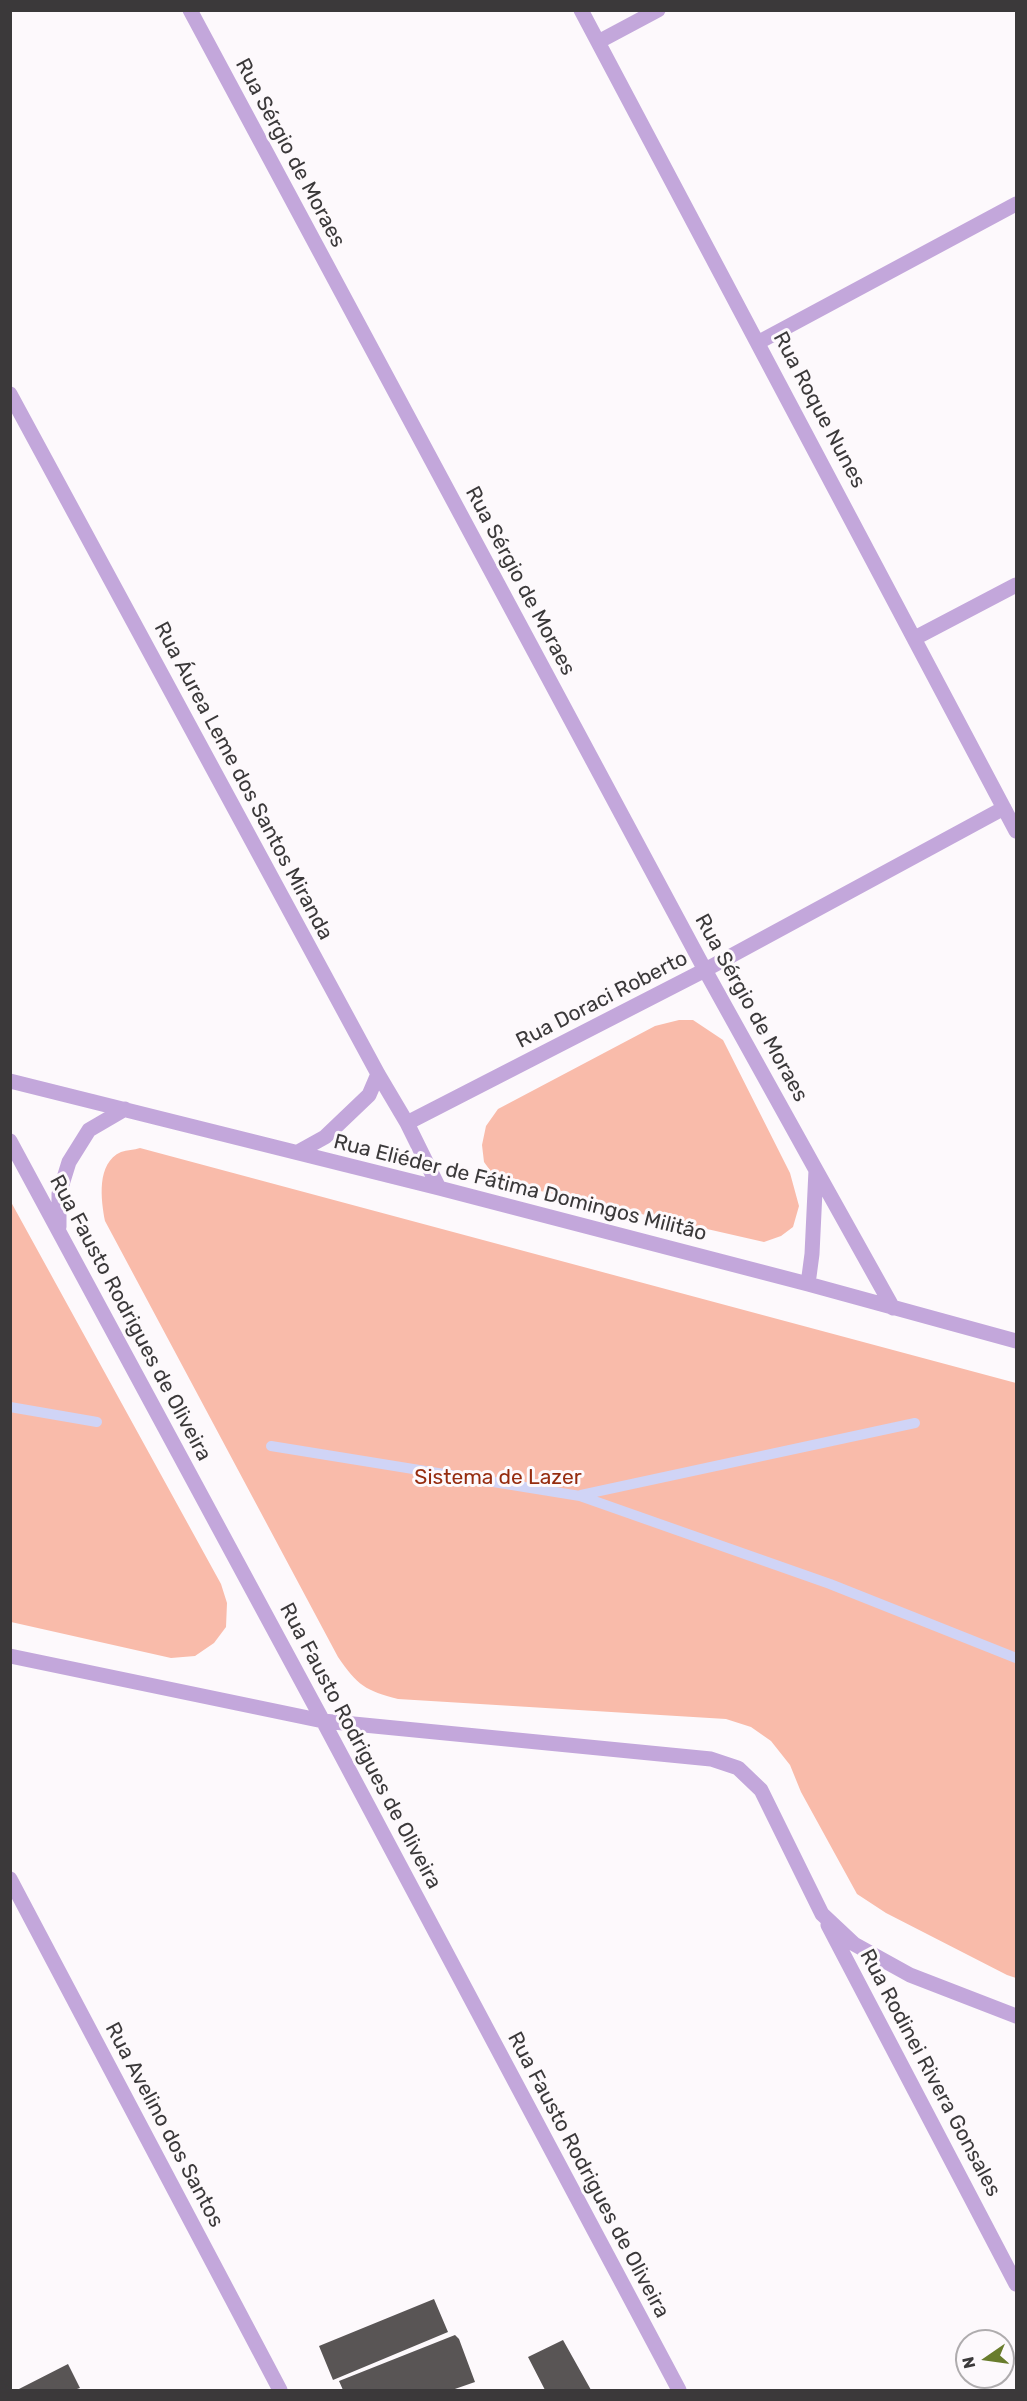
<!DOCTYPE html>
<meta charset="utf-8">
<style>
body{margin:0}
#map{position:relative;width:1027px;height:2401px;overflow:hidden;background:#fdf9fc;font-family:Rubik,sans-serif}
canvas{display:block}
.frame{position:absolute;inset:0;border:12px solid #3b393a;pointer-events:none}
.north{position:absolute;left:955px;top:2329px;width:60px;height:60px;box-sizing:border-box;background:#fdf9fc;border:2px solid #afacae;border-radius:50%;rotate:257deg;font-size:16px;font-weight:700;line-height:24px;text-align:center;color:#3b393a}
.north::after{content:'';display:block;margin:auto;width:21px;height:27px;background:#697c2c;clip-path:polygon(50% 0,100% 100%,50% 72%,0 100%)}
</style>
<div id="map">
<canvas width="1027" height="2401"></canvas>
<div class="frame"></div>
<div class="north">N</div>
</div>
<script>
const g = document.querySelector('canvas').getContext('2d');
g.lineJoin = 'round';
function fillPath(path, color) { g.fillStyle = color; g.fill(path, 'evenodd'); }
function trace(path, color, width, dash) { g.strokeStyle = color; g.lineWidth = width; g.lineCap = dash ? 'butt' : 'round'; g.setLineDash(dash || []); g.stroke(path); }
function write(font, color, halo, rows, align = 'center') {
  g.font = font + ' Rubik,sans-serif'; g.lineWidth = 6; g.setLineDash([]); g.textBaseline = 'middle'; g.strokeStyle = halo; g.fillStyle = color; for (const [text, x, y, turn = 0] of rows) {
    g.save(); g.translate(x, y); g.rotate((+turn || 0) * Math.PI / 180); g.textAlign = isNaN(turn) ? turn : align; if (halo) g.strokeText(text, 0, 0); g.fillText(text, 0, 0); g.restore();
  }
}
const green = new Path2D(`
 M679 1020H693L723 1040 790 1173 799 1206 793 1227 781 1236 764 1242 523 1187 495 1177 484 1162 482 1145 486 1126 498 1109 655 1026Z
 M140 1148 1016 1383V1978L1007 1975 886 1913 857 1894 801 1792 790 1765 771 1741 751 1727 726 1719 398 1699C366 1691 357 1685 338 1657L105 1221C101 1200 96 1163 121 1152 127 1150 134 1150 140 1148Z
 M11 1202 221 1584 227 1603 226 1627 214 1643 195 1656 171 1658 11 1622Z`);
const stream = new Path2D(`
 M10 1407 97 1422
 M271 1446 580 1496 830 1584 1016 1658
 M581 1495 915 1423`);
const building = new Path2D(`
 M434 2299 448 2332 333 2380 319 2346Z
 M455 2335 459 2339 475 2382 452 2390H343L339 2381Z
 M563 2340 591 2390H545L528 2357Z
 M68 2364 80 2388 74 2390H17Z`);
const minor = new Path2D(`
 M190 10 705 970 816 1170
 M581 10 1016 831
 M598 42 658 10
 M759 342 1016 204
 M10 394 378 1074 407 1123 439 1188
 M915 638 1016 585
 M10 1081 439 1188 808 1284 1016 1341
 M407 1123 705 970 1004 808
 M10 1141 323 1721 679 2390
 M298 1152 325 1137 369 1095 378 1074
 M59 1227V1194L69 1162 89 1130 125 1109
 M808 1284 812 1254 816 1170 893 1308
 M10 1656 323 1721 711 1759 738 1768 761 1790 822 1914 854 1944 910 1975 1016 2016
 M10 1879 280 2390
 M828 1925 1016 2284`);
const streetNames = [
 ["Rua Sérgio de Moraes",290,153,62],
 ["Rua Roque Nunes",819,410,62],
 ["Rua Sérgio de Moraes",520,581,62],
 ["Rua Áurea Leme dos Santos Miranda",243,781,62],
 ["Rua Doraci Roberto",602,1000,-27],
 ["Rua Sérgio de Moraes",751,1008,61],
 ["Rua Eliéder de Fátima Domingos Militão",520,1188,14],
 ["Rua Fausto Rodrigues de Oliveira",130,1318,62],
 ["Rua Fausto Rodrigues de Oliveira",360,1746,62],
 ["Rua Rodinei Rivera Gonsales",930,2073,62],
 ["Rua Avelino dos Santos",164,2125,62],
 ["Rua Fausto Rodrigues de Oliveira",588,2175,62]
];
const parkNames = [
 ["Sistema de Lazer",498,1478]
];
fillPath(green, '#f9bbaa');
trace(stream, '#d0d4f6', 10);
fillPath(building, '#595555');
trace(minor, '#c3a7db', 15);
write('21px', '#3b393a', '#fdf9fc', streetNames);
write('21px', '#952c0f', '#fdf9fc', parkNames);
</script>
